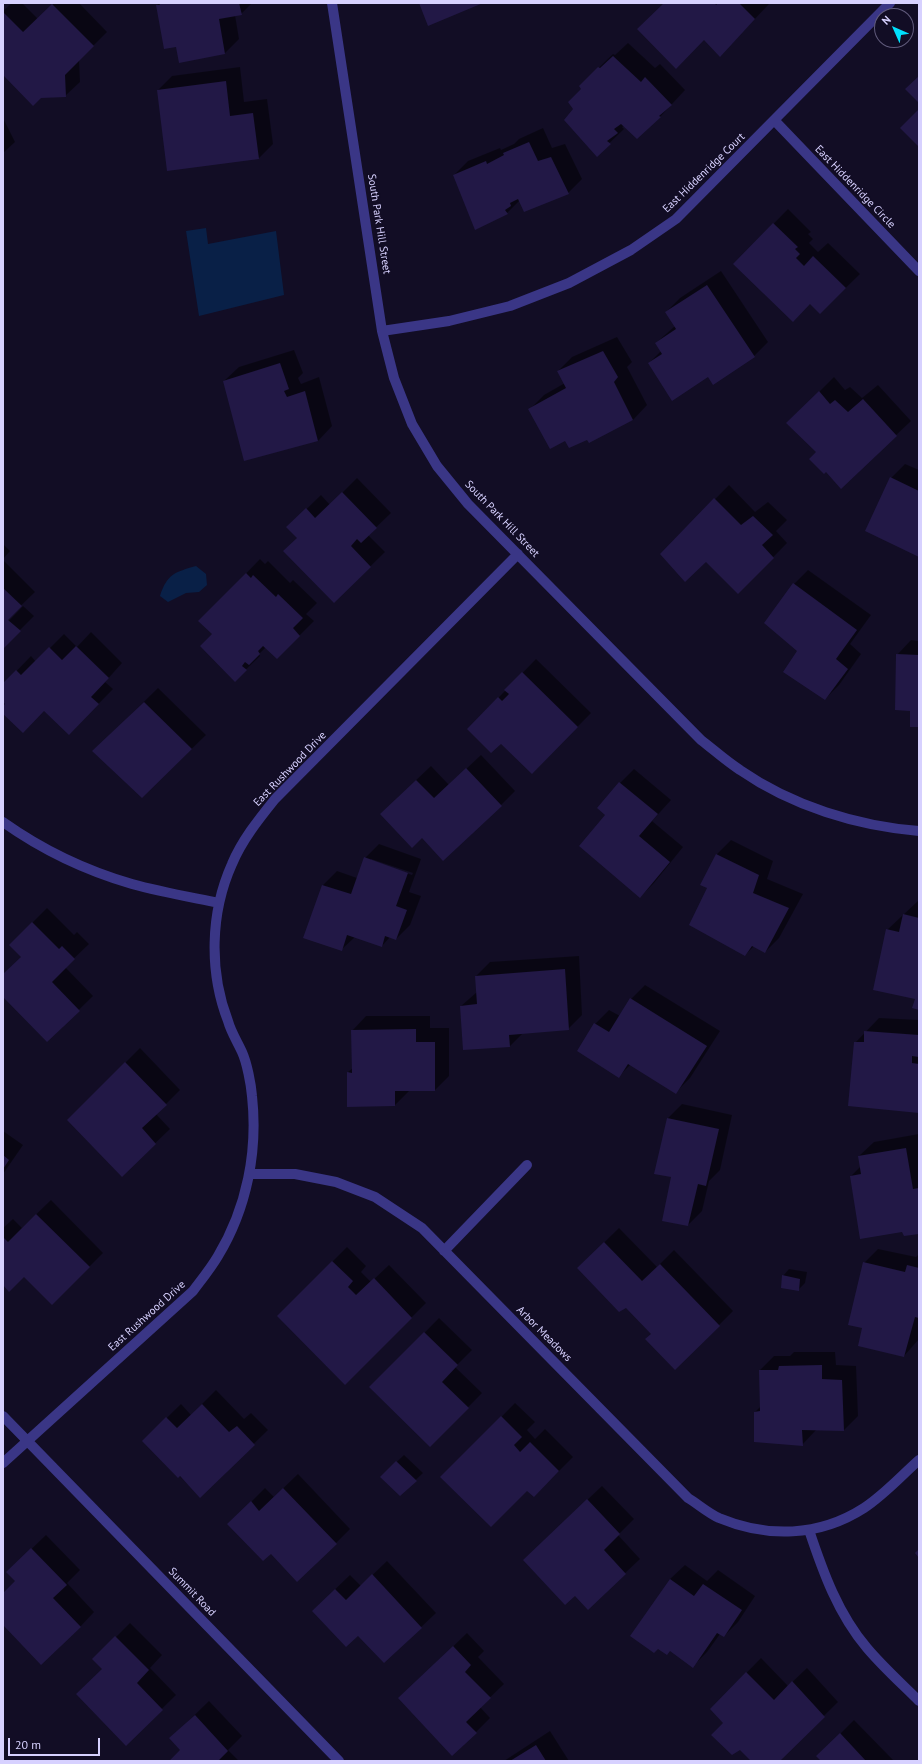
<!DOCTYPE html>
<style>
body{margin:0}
#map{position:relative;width:922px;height:1764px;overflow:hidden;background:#120d25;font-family:"PT Sans",sans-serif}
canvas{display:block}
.frame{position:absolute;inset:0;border:4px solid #d7d1ff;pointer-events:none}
.north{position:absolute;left:874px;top:8px;width:40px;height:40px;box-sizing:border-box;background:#120d25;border:1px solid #615b7c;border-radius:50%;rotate:315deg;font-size:11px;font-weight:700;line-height:16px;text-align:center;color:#d7d1ff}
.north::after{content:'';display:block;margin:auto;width:14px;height:18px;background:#00e0fc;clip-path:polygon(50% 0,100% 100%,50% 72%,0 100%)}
.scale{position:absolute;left:8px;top:1738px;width:92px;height:18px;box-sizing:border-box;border:2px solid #d7d1ff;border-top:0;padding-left:5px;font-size:12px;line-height:14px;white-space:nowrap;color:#d7d1ff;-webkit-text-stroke:3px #120d25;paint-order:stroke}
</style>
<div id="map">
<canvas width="922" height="1764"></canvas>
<div class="frame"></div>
<div class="north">N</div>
<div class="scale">20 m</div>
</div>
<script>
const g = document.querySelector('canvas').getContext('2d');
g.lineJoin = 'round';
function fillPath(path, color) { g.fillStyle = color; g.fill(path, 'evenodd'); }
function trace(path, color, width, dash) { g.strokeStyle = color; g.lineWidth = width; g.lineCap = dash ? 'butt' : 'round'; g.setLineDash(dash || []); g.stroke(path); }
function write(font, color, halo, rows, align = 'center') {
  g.font = font + ' "PT Sans",sans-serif'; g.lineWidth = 3; g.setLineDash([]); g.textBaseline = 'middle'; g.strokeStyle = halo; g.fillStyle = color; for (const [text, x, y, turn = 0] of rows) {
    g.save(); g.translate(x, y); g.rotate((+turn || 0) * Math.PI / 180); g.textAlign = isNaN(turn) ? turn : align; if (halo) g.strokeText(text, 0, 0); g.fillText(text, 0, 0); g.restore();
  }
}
const water = new Path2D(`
 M206 228 208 244 276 231 284 295 199 316 186 231Z
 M196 566 206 574 207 585 199 592 186 593 168 602 160 596C167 574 175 572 196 566Z`);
const shadow = new Path2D(`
 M12 3H22L38 19 54 3H79L107 32 79 60 80 82 65 96 3 73V11Z
 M160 3H252L241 14 235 15 239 39 225 53 177 46 157 5Z
 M665 3H767L769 4 734 41 704 39Z
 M628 43 655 68 660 64 685 90 660 117 624 126 622 127 624 129 597 155 575 109 583 89 580 86 613 54 615 55Z
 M240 67 244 102 267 99 273 144 259 158 158 90 172 76Z
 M3 118 15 142 3 153Z
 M543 128 552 148 565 144 582 179 568 193 520 200 507 213 454 175 468 161 500 148 501 150 514 144 519 139Z
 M788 209 811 232 808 234 813 239 809 243 818 252 828 243 860 274 820 313 810 303 734 264Z
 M721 271 768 342 754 356 708 376 649 363 661 351 656 343 675 326 666 312 680 298Z
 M617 337 632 362 627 367 647 405 633 420 588 438 565 440 530 409 544 395 565 383 558 371 572 357Z
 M294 350 303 373 298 378 301 384 319 377 332 426 318 441 224 381 239 367Z
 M834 377 845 390 850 387 862 398 878 385 911 421 841 487 817 452 788 423Z
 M905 464 919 470V556L891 478Z
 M357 478 391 513 368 535 385 552 334 602 298 538 288 527 321 495 330 505Z
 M729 485 755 512 768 502 787 520 776 531 787 543 738 593 706 561 661 554Z
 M3 544 10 551 3 559Z
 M260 559 265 564 268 561 290 583 293 580 317 603 306 614 314 621 277 658 266 647 259 654 260 656 235 680 213 634 200 621Z
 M3 560 35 592 4 622 6 624 23 606 34 616 3 647Z
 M808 570 871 615 850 644 861 654 839 685 825 699 798 650 794 584Z
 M91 632 122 663 105 682 113 689 69 734 45 710 3 712V707L7 704 3 700V685L31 656 36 662 64 634 77 647Z
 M911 640 919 641V726L911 710 897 655Z
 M536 659 591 713 532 773 501 742 468 729Z
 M158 688 206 735 142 797 108 737Z
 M481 755 515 791 501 805 395 800 431 766 449 785Z
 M634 769 671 800 652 821 683 847 654 883 640 897 606 815 620 783Z
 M731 840 773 861 767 879 803 894 779 938 765 952 754 946 745 955 708 888 702 884 717 854Z
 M379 844 421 859 409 892 421 896 410 925 396 939 390 937 382 946 355 937 341 950 323 885 337 871 357 878 365 858ZM371 859 413 873 412 875 371 861Z
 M918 901H919V1009L887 930Z
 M47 908 74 935 77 932 89 944 65 967 93 996 47 1041 3 996V975L22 957 10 945Z
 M579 956 582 1015 568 1029 523 1033 510 1046 461 1006 477 992 476 976 490 962Z
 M645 985 720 1031 690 1078 676 1092 631 1064 619 1076 595 1024 609 1010 620 1016 631 999Z
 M366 1016H430V1028H449V1076L435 1090 409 1091 395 1105 348 1072 353 1068 352 1031Z
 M879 1018 919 1020V1112L855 1043Z
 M140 1048 180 1090 156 1114 170 1129 122 1175 68 1120Z
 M682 1104 732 1115 720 1170 709 1181 702 1211 688 1225 673 1177 656 1173 668 1118Z
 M3 1131 23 1145 3 1174Z
 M919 1134V1233L903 1231 851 1176 861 1166 859 1156 874 1142Z
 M51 1200 103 1253 52 1304 24 1276 3 1284V1228L13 1219 22 1228Z
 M619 1228 657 1267 674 1250 733 1311 719 1325 652 1333 627 1307 578 1268Z
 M347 1247 366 1266 361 1272 371 1282 389 1265 426 1303 345 1384 278 1316Z
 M878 1249 916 1257 919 1254V1339L904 1356 863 1327 864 1263Z
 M789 1269 807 1272 805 1283 798 1290 783 1276Z
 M439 1318 472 1350 455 1367 482 1393 430 1446 371 1387Z
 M794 1352H835L836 1365 856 1366 858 1416 844 1430H816L802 1445 755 1412 761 1406 760 1370 774 1356H790Z
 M216 1390 244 1419 251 1413 268 1430 200 1496 143 1441 181 1404 191 1415Z
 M515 1403 535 1422 527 1430 535 1439 545 1429 573 1457 534 1496 527 1489 442 1477Z
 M404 1455 423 1473 400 1495 381 1477Z
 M298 1474 350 1529 336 1543 243 1510 265 1488 274 1497Z
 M602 1486 634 1519 618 1535 640 1559 588 1608 538 1546Z
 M46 1535 80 1570 67 1583 94 1612 80 1627 3 1624V1594L16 1581 22 1558Z
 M387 1561 436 1613 384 1662 327 1597 350 1575 361 1586Z
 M685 1565 707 1581 718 1570 755 1596 738 1622 724 1636 720 1634 707 1652 693 1666 670 1579Z
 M130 1623 162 1655 150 1668 176 1695 126 1744 103 1669 94 1659Z
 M467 1633 484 1651 478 1657 504 1684 480 1707 490 1718 476 1732 414 1684Z
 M761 1658 788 1686 807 1668 838 1702 778 1761H752L740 1749 724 1723 711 1709Z
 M209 1701 242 1736 228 1750 239 1761H169L181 1750 171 1738Z
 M854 1720 893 1760V1761H823L818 1756Z
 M550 1731 569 1761H503H504Z`);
const building = new Path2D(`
 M159 3H239L242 15 219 19 225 54 179 63 176 47 164 49 156 5H160Z
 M419 3H483L428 26Z
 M664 3H715L716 5 718 3H739L755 19 720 57 704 40 676 69 637 29Z
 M52 4 94 46 65 75 66 97 41 98 33 106 3 75V12L23 32Z
 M613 56 641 82 645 77 672 105 659 116 661 117 637 139 621 124 614 129 618 133 607 141 611 144 597 157 564 120 573 109 568 102 581 89 579 86 598 67 600 68Z
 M919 76V103L905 89Z
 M226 81 230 116 253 113 259 159 167 171 157 90Z
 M919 109V147L900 128Z
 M529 142 538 161 551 157 569 194 524 212 518 199 510 203 511 206 505 210 508 214 475 230 453 175 486 161 487 164 504 155 503 153Z
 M773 223 798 247 795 249 800 254 796 258 804 266 813 256 846 288 820 314 810 304 793 322 733 264Z
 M707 285 755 357 713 385 708 377 672 401 648 363 662 354 655 343 676 329 665 312Z
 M603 351 618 377 614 382 633 420 589 443 587 440 569 448 565 441 550 449 528 409 566 388 557 371Z
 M280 363 289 389 284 391 287 397 305 391 318 441 244 461 223 381Z
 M819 391 830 404 835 400 848 412 863 399 897 436 841 489 826 472 824 474 809 459 816 452 786 423Z
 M890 477 919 491V557L865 531Z
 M342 492 377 528 361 543 357 539 351 546 371 567 334 603 283 551 297 538 286 527 306 508 315 518Z
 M714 498 741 525 753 516 773 535 762 545 774 558 738 594 706 562 685 582 660 554Z
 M246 573 251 578 253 575 276 597 278 594 303 618 293 628 300 636 277 659 263 646 258 651 260 654 249 665 245 662 242 666 247 670 235 682 200 646 212 634 198 621Z
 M793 583 857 630 836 659 848 669 825 700 783 672 797 651 764 623Z
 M3 588 22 606 8 620 21 631 3 649Z
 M76 646 109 678 91 697 99 704 69 735 44 711 23 733 3 714V706L5 704 3 702V683L16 670 21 675 49 647 62 660Z
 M896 654 919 655V727H910V711L895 710Z
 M522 672 578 727 532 774 501 744 491 753 467 729 498 697 502 701 509 694 504 690Z
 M144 702 192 749 142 798 92 751Z
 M466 768 502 806 443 861 422 838 412 848 380 814 416 780 434 798Z
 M619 782 658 814 639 836 670 862 640 898 579 846 605 815 597 808Z
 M716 854 759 875 753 893 789 908 765 953 752 946 745 956 689 925 707 888 700 885Z
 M364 857 408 873 396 906 407 910 396 940 385 936 382 947 347 935 342 951 303 938 322 885 351 894Z
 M903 914 919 918V1010L912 1008 915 999 873 990 886 929 899 932Z
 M32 922 59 949 62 946 75 959 52 982 80 1011 47 1042 3 997V974L21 957 9 945Z
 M565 969 569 1030 509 1035 510 1047 463 1050 460 1006 477 1004 475 976Z
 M630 998 707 1046 676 1094 628 1064 619 1078 577 1051 594 1023 609 1032Z
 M416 1029V1042H435V1091H395V1106L347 1107V1072L352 1073 351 1030Z
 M864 1031 919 1035V1057L912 1056V1063L919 1064V1113L848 1106 854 1042H864Z
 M125 1062 167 1105 142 1128 156 1144 122 1177 67 1120Z
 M667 1118 719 1129 706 1186 698 1184 688 1226 662 1221 671 1177 654 1174Z
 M906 1148 913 1189 919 1188V1234L904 1236 902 1232 860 1239 850 1176 861 1174 858 1156Z
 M3 1155 9 1160 3 1169Z
 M36 1214 90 1267 52 1305 24 1277 9 1292 3 1285V1237L8 1242Z
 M604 1242 642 1281 660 1264 720 1326 675 1370 645 1339 651 1334 626 1308 619 1312 577 1268Z
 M332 1261 353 1281 348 1287 356 1295 374 1278 412 1318 345 1385 277 1316Z
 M863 1262 905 1272 907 1265 919 1268V1318L915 1317 904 1357 858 1346 862 1328 848 1325Z
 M782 1275 800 1279 799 1291 781 1288Z
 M424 1332 458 1365 442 1382 469 1408 430 1447 369 1387Z
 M822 1365V1379L842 1380 844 1431 802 1430 803 1446 754 1442V1412L760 1411 759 1370H778L779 1366Z
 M202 1404 229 1432 237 1426 255 1445 200 1498 180 1476 178 1478 142 1441 166 1417 177 1428Z
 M501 1416 522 1437 514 1445 520 1452 530 1442 559 1471 534 1497 527 1491 491 1527 440 1477Z
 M396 1461 417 1481 400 1496 380 1477Z
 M283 1488 337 1544 297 1582 271 1554 263 1561 227 1524 251 1501 259 1511Z
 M587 1499 620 1534 604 1550 626 1574 588 1610 575 1596 565 1605 523 1560Z
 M31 1548 67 1585 53 1598 81 1627 41 1665 3 1625V1593L15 1581 6 1572Z
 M919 1549V1558L915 1553Z
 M372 1574 422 1628 384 1663 358 1636 346 1647 312 1611 335 1589 346 1600Z
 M670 1579 694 1596 703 1584 742 1610 724 1637 717 1633 693 1668 670 1651 667 1655 658 1649 654 1653 630 1636Z
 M115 1636 149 1670 137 1683 163 1710 126 1746 76 1694 102 1669 92 1659Z
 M453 1646 471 1665 465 1672 491 1698 466 1722 477 1733 452 1756 398 1698Z
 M746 1672 774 1700 792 1681 825 1717 780 1761H751L740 1750 732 1755 711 1735 723 1723 710 1709Z
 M195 1715 228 1751 218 1761H169L180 1750 169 1738Z
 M840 1733 866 1761H821L816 1756Z
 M536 1745 546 1761H510Z`);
const minor = new Path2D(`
 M332 3 382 331 394 378 412 424 437 466 468 504 701 740C714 750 726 761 740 770 792 806 857 826 919 831
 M775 121 919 271
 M382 331 449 321 510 306 569 283 631 250 676 219 890 3
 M3 822C41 849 87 871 132 884 161 892 190 897 219 903
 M250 1174H295L336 1182 375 1197 422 1228 688 1498C698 1504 708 1513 719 1518 767 1538 819 1537 864 1508 884 1495 901 1476 919 1460
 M444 1251 527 1165
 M3 1416 339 1761
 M3 1463 193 1291C202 1279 211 1268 218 1256 247 1208 258 1151 252 1096 251 1084 247 1063 242 1052 237 1041 231 1032 228 1021 209 972 210 913 232 864 242 840 259 819 275 799L518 554
 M809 1530C823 1572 838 1614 867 1648 883 1667 902 1684 919 1701`);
const streetNames = [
 ["East Hiddenridge Court",704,173,-44],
 ["East Hiddenridge Circle",855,187,46],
 ["South Park Hill Street",379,224,81],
 ["South Park Hill Street",502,519,46],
 ["East Rushwood Drive",290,769,-46],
 ["East Rushwood Drive",147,1316,-42],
 ["Arbor Meadows",544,1334,45],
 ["Summit Road",192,1592,46]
];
fillPath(water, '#092047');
fillPath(shadow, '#0007');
fillPath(building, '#221846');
trace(minor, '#3a3686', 10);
write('11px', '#d7d1ff', '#120d25', streetNames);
</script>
